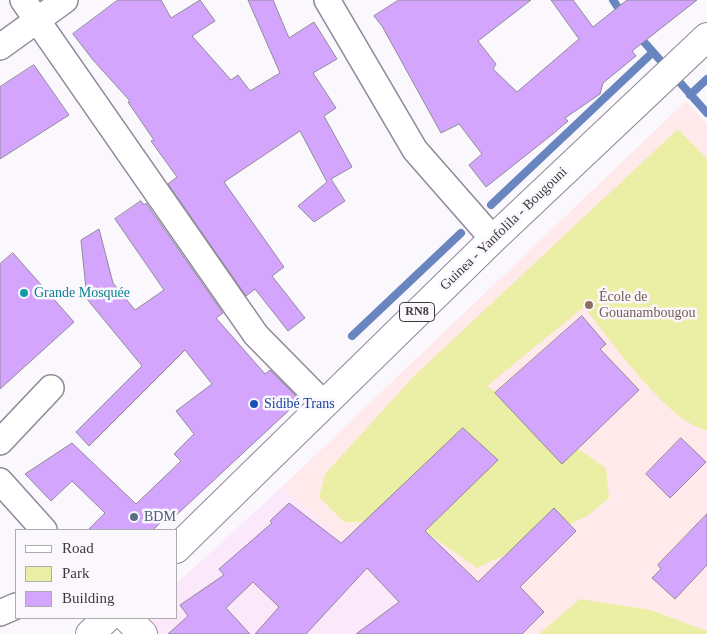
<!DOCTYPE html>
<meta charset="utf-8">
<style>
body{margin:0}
#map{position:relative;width:707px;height:634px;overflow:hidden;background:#faf7fd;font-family:"Times New Roman",serif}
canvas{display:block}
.legend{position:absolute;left:15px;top:529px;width:162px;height:90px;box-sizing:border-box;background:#faf7fd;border:1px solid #aeabb1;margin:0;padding:6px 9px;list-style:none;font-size:15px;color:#3b383e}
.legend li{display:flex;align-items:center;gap:10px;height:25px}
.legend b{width:25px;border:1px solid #aeabb1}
</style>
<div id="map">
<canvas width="707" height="634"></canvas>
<ul class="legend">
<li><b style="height:6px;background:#fff"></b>Road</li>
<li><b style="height:14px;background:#ebeea5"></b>Park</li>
<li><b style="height:14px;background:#d3a5fc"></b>Building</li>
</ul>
</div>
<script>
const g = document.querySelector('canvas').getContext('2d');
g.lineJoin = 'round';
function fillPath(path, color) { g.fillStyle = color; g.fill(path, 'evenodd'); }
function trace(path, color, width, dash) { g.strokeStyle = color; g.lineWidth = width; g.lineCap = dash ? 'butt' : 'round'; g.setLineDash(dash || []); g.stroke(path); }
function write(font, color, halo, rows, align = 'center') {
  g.font = font + ' "Times New Roman",serif'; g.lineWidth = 5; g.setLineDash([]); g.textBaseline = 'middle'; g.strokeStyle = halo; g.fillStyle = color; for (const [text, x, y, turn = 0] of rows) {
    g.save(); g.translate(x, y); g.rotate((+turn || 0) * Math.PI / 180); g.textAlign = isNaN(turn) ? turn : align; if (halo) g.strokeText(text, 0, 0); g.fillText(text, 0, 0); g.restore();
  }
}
const commercial = new Path2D(`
 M282 487 343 542 426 627 418 634H121L139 618H176V584Z`);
const education = new Path2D(`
 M686 101 707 124V634H418L425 627 343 542 282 487Z`);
const green = new Path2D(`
 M678 129 707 159V430C670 425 608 337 584 307L487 386 606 468 609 498 587 516 477 568 412 522H344L319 497 325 474 414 376Z
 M580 599 651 610 707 631V634H539Z`);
const stream = new Path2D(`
 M613 0 623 15
 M637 34 707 113
 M690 95 707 79
 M491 205 652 53
 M352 336 461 233`);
const building = new Path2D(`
 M118 0H161L171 18 200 0 215 21 192 36 231 80 238 75 250 91 280 73 248 0H273L289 38 314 22 337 59 313 73 336 108 324 116 352 167 331 179 345 201 314 222 298 206 327 182 300 131 224 182 284 267 272 276 305 318 288 331 255 289 246 296 168 184 177 177 151 141 154 140 128 102 130 101 93 60 73 34Z
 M399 0H531L478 41 496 64 493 69 517 92 579 39 551 0H573L593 27 627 0H697L632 51 636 56 603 83 600 94 565 118 568 121 554 133 486 187 469 165 482 154 459 124 441 133 382 26 374 16Z
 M34 65 69 115 0 159V87Z
 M141 201 144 205 146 203 223 313 216 318 265 374 270 370 300 400 171 520 167 516 153 530H88L105 513 72 481 51 501 25 474 72 443 136 504 181 461 174 454 194 434 176 411 212 384 185 350 89 446 76 432 142 366 87 299 81 240 99 229 113 283 135 310 164 290 115 219Z
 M13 253 74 322 0 389V264Z
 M582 316 606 344 600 349 639 390 562 464 495 393Z
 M463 428 498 460 425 531 478 582 554 508 576 531 520 587 544 612 522 634H356L399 602 367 568 306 634H255L279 607 253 582 226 608 250 634H168L188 616 180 605 224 575 219 569 272 523 270 521 289 503 341 543Z
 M681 438 706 462 670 498 646 474Z
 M707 514V565L675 599 652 578 661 569 658 565Z`);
const minor = new Path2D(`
 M23 0 256 335 323 403
 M327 0 415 150 493 239
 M0 47 65 0
 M0 442 51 388
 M0 481 44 530
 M0 613 16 606`);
const major = new Path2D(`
 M176 549 493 239 707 37
 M127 618 143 634
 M90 634 107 618`);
const markers = [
 [24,293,5,"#0f9aa8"],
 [589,305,5,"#8d6e63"],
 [254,404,5,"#1a4fb4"],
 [134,517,5,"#5c6f8a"]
];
const shields = [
 [417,312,35]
];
const shieldNames = [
 ["RN8",417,312]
];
const streetNames = [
 ["Guinea - Yanfolila - Bougouni",504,229,-44]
];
const cultureNames = [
 ["Grande Mosquée",34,293]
];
const educationNames = [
 ["École de",599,297],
 ["Gouanambougou",599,313]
];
const transitNames = [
 ["Sidibé Trans",264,404]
];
const serviceNames = [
 ["BDM",144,517]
];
fillPath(commercial, '#fbe8fa');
fillPath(education, '#ffe9ea');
fillPath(green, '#ebeea5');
trace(stream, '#6885c0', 8);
fillPath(building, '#d3a5fc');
trace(building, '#918a98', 1);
trace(minor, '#8f8896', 28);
trace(major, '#8f8896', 30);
trace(minor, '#fff', 25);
trace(major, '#fff', 28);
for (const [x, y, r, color] of markers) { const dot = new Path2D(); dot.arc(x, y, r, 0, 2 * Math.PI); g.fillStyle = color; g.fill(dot); trace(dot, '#faf7fd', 2); }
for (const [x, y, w] of shields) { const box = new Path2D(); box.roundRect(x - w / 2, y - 9.5, w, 19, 4); g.fillStyle = '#faf7fd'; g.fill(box); trace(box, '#3b383e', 1); }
write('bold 12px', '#3b383e', null, shieldNames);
write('14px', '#3b383e', '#faf7fd', streetNames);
write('14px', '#0d838f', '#faf7fd', cultureNames, 'left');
write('14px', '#785e54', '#faf7fd', educationNames, 'left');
write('14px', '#164399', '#faf7fd', transitNames, 'left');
write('14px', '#4e5e75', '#faf7fd', serviceNames, 'left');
</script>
